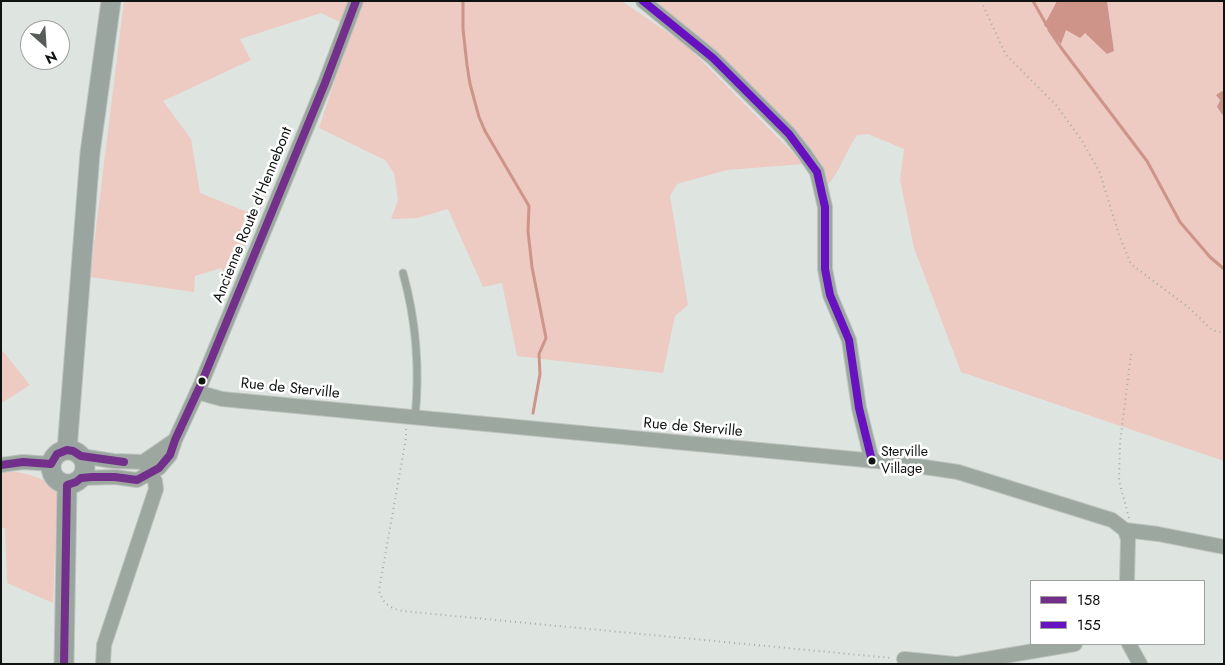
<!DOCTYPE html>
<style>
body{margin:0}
#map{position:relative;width:1225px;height:665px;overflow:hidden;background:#dee5e0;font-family:Jost,sans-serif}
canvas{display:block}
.frame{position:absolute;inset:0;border:2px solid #0f1311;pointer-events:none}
.legend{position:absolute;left:1030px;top:580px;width:175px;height:65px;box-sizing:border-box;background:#fff;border:1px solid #9fa1a0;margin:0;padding:6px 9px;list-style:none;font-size:15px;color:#0f1311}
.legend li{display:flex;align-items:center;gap:10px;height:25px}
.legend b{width:25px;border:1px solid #9fa1a0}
.north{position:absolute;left:20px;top:20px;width:50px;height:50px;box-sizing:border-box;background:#fff;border:1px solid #9fa1a0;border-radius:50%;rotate:154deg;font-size:14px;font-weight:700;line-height:20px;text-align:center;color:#0f1311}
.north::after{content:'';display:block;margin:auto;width:18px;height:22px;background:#575c59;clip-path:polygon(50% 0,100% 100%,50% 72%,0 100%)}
</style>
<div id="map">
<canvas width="1225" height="665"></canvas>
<div class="frame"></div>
<ul class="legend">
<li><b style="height:6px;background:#73308a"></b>158</li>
<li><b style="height:6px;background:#6711c1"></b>155</li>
</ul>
<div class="north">N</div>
</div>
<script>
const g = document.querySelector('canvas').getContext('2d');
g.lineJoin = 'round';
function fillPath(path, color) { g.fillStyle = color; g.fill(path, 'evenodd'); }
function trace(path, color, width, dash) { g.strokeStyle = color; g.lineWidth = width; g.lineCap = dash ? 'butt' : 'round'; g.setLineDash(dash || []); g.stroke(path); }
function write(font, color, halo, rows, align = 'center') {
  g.font = font + ' Jost,sans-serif'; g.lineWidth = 5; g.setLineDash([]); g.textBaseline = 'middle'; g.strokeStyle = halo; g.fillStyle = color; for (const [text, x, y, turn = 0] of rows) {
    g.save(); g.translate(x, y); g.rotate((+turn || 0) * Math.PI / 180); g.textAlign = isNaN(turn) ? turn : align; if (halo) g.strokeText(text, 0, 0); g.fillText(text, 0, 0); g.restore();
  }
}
const green = new Path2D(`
 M124 1H622L687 46 804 164 727 170 677 184 670 196 688 305 675 316 663 373 517 356 502 283 483 287 448 209 417 218 391 219 398 200 394 173 385 160 319 128 352 28 321 13 240 39 251 60 163 101 191 139 200 193 257 216 229 283 221 268 195 276 194 292 90 277Z
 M649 1H1057L1044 25 1061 43 1065 30 1085 32 1114 51 1107 1H1224V92L1222 91 1217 107 1224 117V461L961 372 914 248 900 180 904 149 868 134 857 135C845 152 840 172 826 187L807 146 727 62 666 10Z
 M1 349 30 385 3 402 1 401Z
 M1 471C22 472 45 475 57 493L53 603 7 583 5 528H1Z`);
const water = new Path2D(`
 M1057 1H1107L1114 51 1107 54 1085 33 1080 38 1066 30 1061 44 1044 25Z
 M1222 91 1224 92V117L1217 107 1220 100 1216 95Z`);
const stream = new Path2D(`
 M463 1V29L467 65 470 84 479 117 485 131 529 206 528 231 532 267 546 338 539 354 540 374 533 413
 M1033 1 1046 24
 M1049 30 1062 49 1147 161 1180 222 1210 257 1224 269`);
const path = new Path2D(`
 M981 1 1006 55 1056 105 1081 139 1100 173 1119 235 1131 264 1188 307 1212 330 1224 333
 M406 429V438L379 590C382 603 390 608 402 611L891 658
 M1129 518 1119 481 1120 443 1131 354`);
const service = new Path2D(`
 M403 273C416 320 420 369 415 418`);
const minor = new Path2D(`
 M643 1 713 58 789 134 804 153 817 172 825 207V269L830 295 849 340 859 408 872 461
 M197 392 222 399 897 463 958 472 1112 520 1125 530 1128 539 1127 581
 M81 456 113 461 143 462 175 440
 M1 465 23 462 51 464
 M81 478 115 477 137 480 159 468 170 455 175 440 201 384 325 83 356 1
 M1125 530 1158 534 1224 547
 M1129 644 1140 664
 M904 659 955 664
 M103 664 104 645 156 489 155 481 143 462
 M958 664 1075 644`);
const secondary = new Path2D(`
 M51 467a17 17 0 1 1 34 0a17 17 0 1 1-34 0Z
 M67 450 90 153 111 1
 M64 664 67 485`);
const bus1 = new Path2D(`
 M1 465 23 462 51 464 57 454 67 450 73 451 81 456 124 462
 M64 664 67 485 76 482 81 478 92 477H115L137 480 159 468 170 455 175 440 201 384 325 83 356 1`);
const bus2 = new Path2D(`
 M643 1 713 58 789 134 817 172 825 207V269L830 295 849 340 859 408 872 461`);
const markers = [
 [202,381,4.5,"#0f1311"],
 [872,461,4.5,"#0f1311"]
];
const busNames = [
 ["Sterville",881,453],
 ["Village",881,470]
];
const streetNames = [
 ["Ancienne Route d'Hennebont",253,215,-68],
 ["Rue de Sterville",290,389,6],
 ["Rue de Sterville",693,428,5]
];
fillPath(green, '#edcac2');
fillPath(water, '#ce9489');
trace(stream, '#ce9489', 3);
trace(service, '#bec3c0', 9);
trace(minor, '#bec3c0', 16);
trace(secondary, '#bec3c0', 21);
trace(path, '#a3ada7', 2, [1, 4]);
trace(service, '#9ca79f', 7);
trace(minor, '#9ca79f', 14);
trace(secondary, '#9aa59f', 19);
trace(bus1, '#73308a', 8);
trace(bus2, '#6711c1', 8);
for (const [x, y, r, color] of markers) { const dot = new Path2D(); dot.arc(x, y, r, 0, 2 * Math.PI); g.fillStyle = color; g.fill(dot); trace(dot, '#fff', 2); }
write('14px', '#0f1311', '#fff', busNames, 'left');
write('15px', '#0f1311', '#fff', streetNames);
</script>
